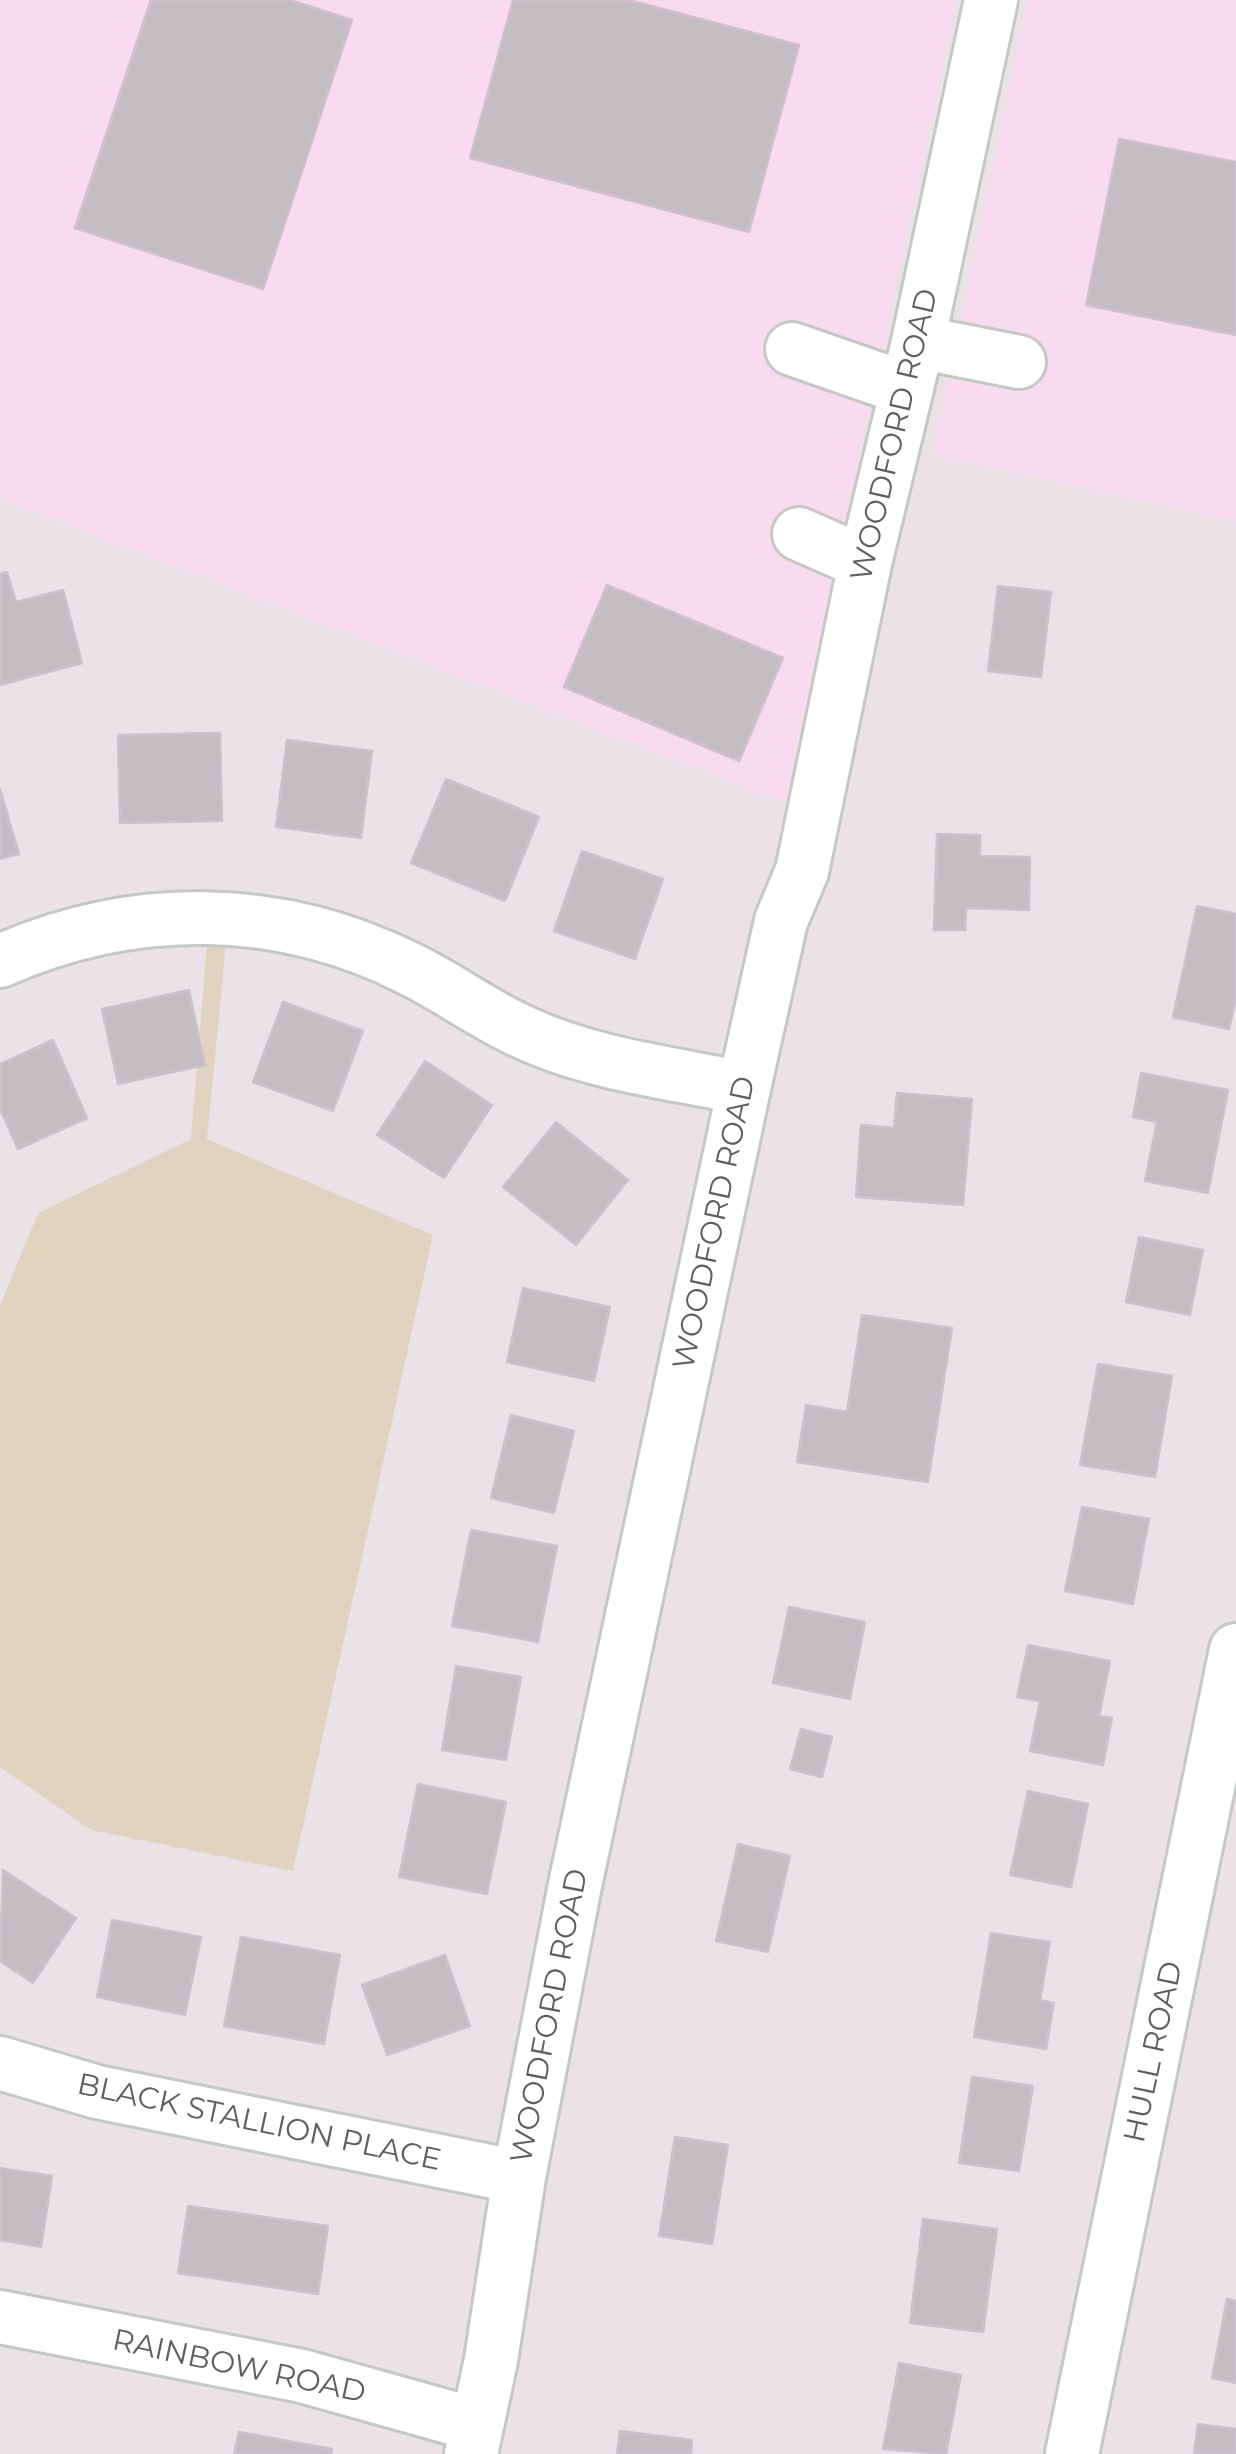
<!DOCTYPE html>
<style>
body{margin:0}
canvas{display:block;background:#ebe2e8}
</style>
<canvas width="1236" height="2454"></canvas>
<script>
const g = document.querySelector('canvas').getContext('2d');
g.lineJoin = 'round';
function fillPath(path, color) { g.fillStyle = color; g.fill(path, 'evenodd'); }
function trace(path, color, width, dash) { g.strokeStyle = color; g.lineWidth = width; g.lineCap = dash ? 'butt' : 'round'; g.setLineDash(dash || []); g.stroke(path); }
function write(font, color, halo, rows, align = 'center') {
  g.font = font + ' Montserrat,sans-serif'; g.lineWidth = 9; g.setLineDash([]); g.textBaseline = 'middle'; g.strokeStyle = halo; g.fillStyle = color; for (const [text, x, y, turn = 0] of rows) {
    g.save(); g.translate(x, y); g.rotate((+turn || 0) * Math.PI / 180); g.textAlign = isNaN(turn) ? turn : align; if (halo) g.strokeText(text, 0, 0); g.fillText(text, 0, 0); g.restore();
  }
}
const commercial = new Path2D(`
 M0 0H957L785 802 0 498Z
 M1028 0H1236V521L933 454Z`);
const green = new Path2D(`
 M207 944 226 945 207 1139 433 1235 293 1871 91 1830 0 1767V1306L38 1213 191 1139Z`);
const building = new Path2D(`
 M151 0H290L352 20 263 289 75 228Z
 M513 0H629L799 45 749 232 470 158Z
 M1119 139 1236 162V335L1086 305Z
 M7 572 16 602 63 590 82 663 0 685V574Z
 M607 585 783 658 739 761 564 687Z
 M998 586 1051 592 1041 677 988 671Z
 M220 733 222 821 120 823 118 735Z
 M287 740 372 751 361 838 276 827Z
 M446 779 539 817 505 901 411 863Z
 M0 789 19 854 0 859Z
 M937 834 980 835V856L1030 857 1029 910 966 908 965 930H934Z
 M582 851 663 879 635 959 554 931Z
 M1197 906 1236 914V998L1229 1029 1173 1017Z
 M189 990 205 1065 118 1084 102 1009Z
 M283 1002 363 1031 333 1111 253 1082Z
 M53 1040 87 1118 18 1149 0 1109V1064Z
 M425 1061 492 1105 444 1178 377 1135Z
 M1141 1073 1228 1090 1208 1193 1145 1181 1157 1122 1133 1117Z
 M897 1093 972 1099 963 1205 856 1197 861 1125 894 1128Z
 M556 1122 628 1180 576 1245 503 1187Z
 M1139 1237 1203 1250 1190 1315 1126 1302Z
 M523 1288 610 1307 594 1381 507 1362Z
 M862 1315 952 1328 928 1482 797 1462 806 1405 847 1412Z
 M1098 1364 1172 1376 1155 1477 1080 1465Z
 M511 1415 574 1431 554 1513 491 1498Z
 M1082 1507 1149 1519 1133 1604 1065 1591Z
 M471 1530 557 1546 538 1642 452 1626Z
 M789 1607 865 1622 850 1699 773 1683Z
 M1028 1645 1110 1661 1099 1716 1112 1718 1103 1765 1030 1751 1040 1701 1017 1697Z
 M456 1666 521 1677 506 1760 442 1750Z
 M801 1729 832 1737 822 1777 790 1769Z
 M418 1784 506 1802 487 1894 399 1877Z
 M1028 1791 1088 1804 1071 1887 1010 1875Z
 M738 1844 790 1856 768 1952 716 1941Z
 M3 1870 76 1918 33 1983 0 1961Z
 M112 1920 201 1937 185 2015 97 1997Z
 M991 1933 1050 1942 1040 2000 1054 2003 1046 2049 974 2037Z
 M241 1937 340 1955 324 2044 224 2026Z
 M445 1955 470 2026 387 2055 362 1985Z
 M972 2077 1033 2086 1019 2171 959 2163Z
 M675 2137 728 2145 712 2244 659 2236Z
 M0 2168 52 2176 41 2247 0 2240Z
 M188 2206 328 2226 318 2294 178 2273Z
 M923 2219 997 2229 983 2332 910 2323Z
 M1227 2299 1236 2301V2383L1212 2378Z
 M899 2363 961 2375 946 2454 883 2449Z
 M1198 2424 1236 2429V2454H1194Z
 M620 2431 692 2440 691 2454H617Z
 M239 2432 332 2449 331 2454H234Z`);
const minor = new Path2D(`
 M918 342 1019 362
 M792 349 907 389
 M799 534 865 563
 M0 961C134 902 279 903 410 969 449 988 483 1014 523 1032 591 1064 671 1073 744 1088
 M0 2063 97 2092 519 2177
 M0 2317 302 2376 477 2425
 M471 2454 491 2360 519 2177 574 1890 744 1088 781 921 802 871 865 563 918 342 991 0
 M1072 2454 1236 1650`);
const streetNames = [
 ["WOODFORD ROAD",895,435,-77],
 ["WOODFORD ROAD",715,1223,-78],
 ["WOODFORD ROAD",550,2016,-79],
 ["HULL ROAD",1154,2052,-78],
 ["BLACK STALLION PLACE",259,2123,12],
 ["RAINBOW ROAD",239,2367,12]
];
fillPath(commercial, '#f9daee');
fillPath(green, '#e0d4c1');
fillPath(building, '#c4bdc2');
trace(building, '#cfc1cb', 2.5);
trace(minor, '#c4c9c5', 58);
trace(minor, '#fff', 52);
write('30px', '#5b615b', '#fff', streetNames);
</script>
